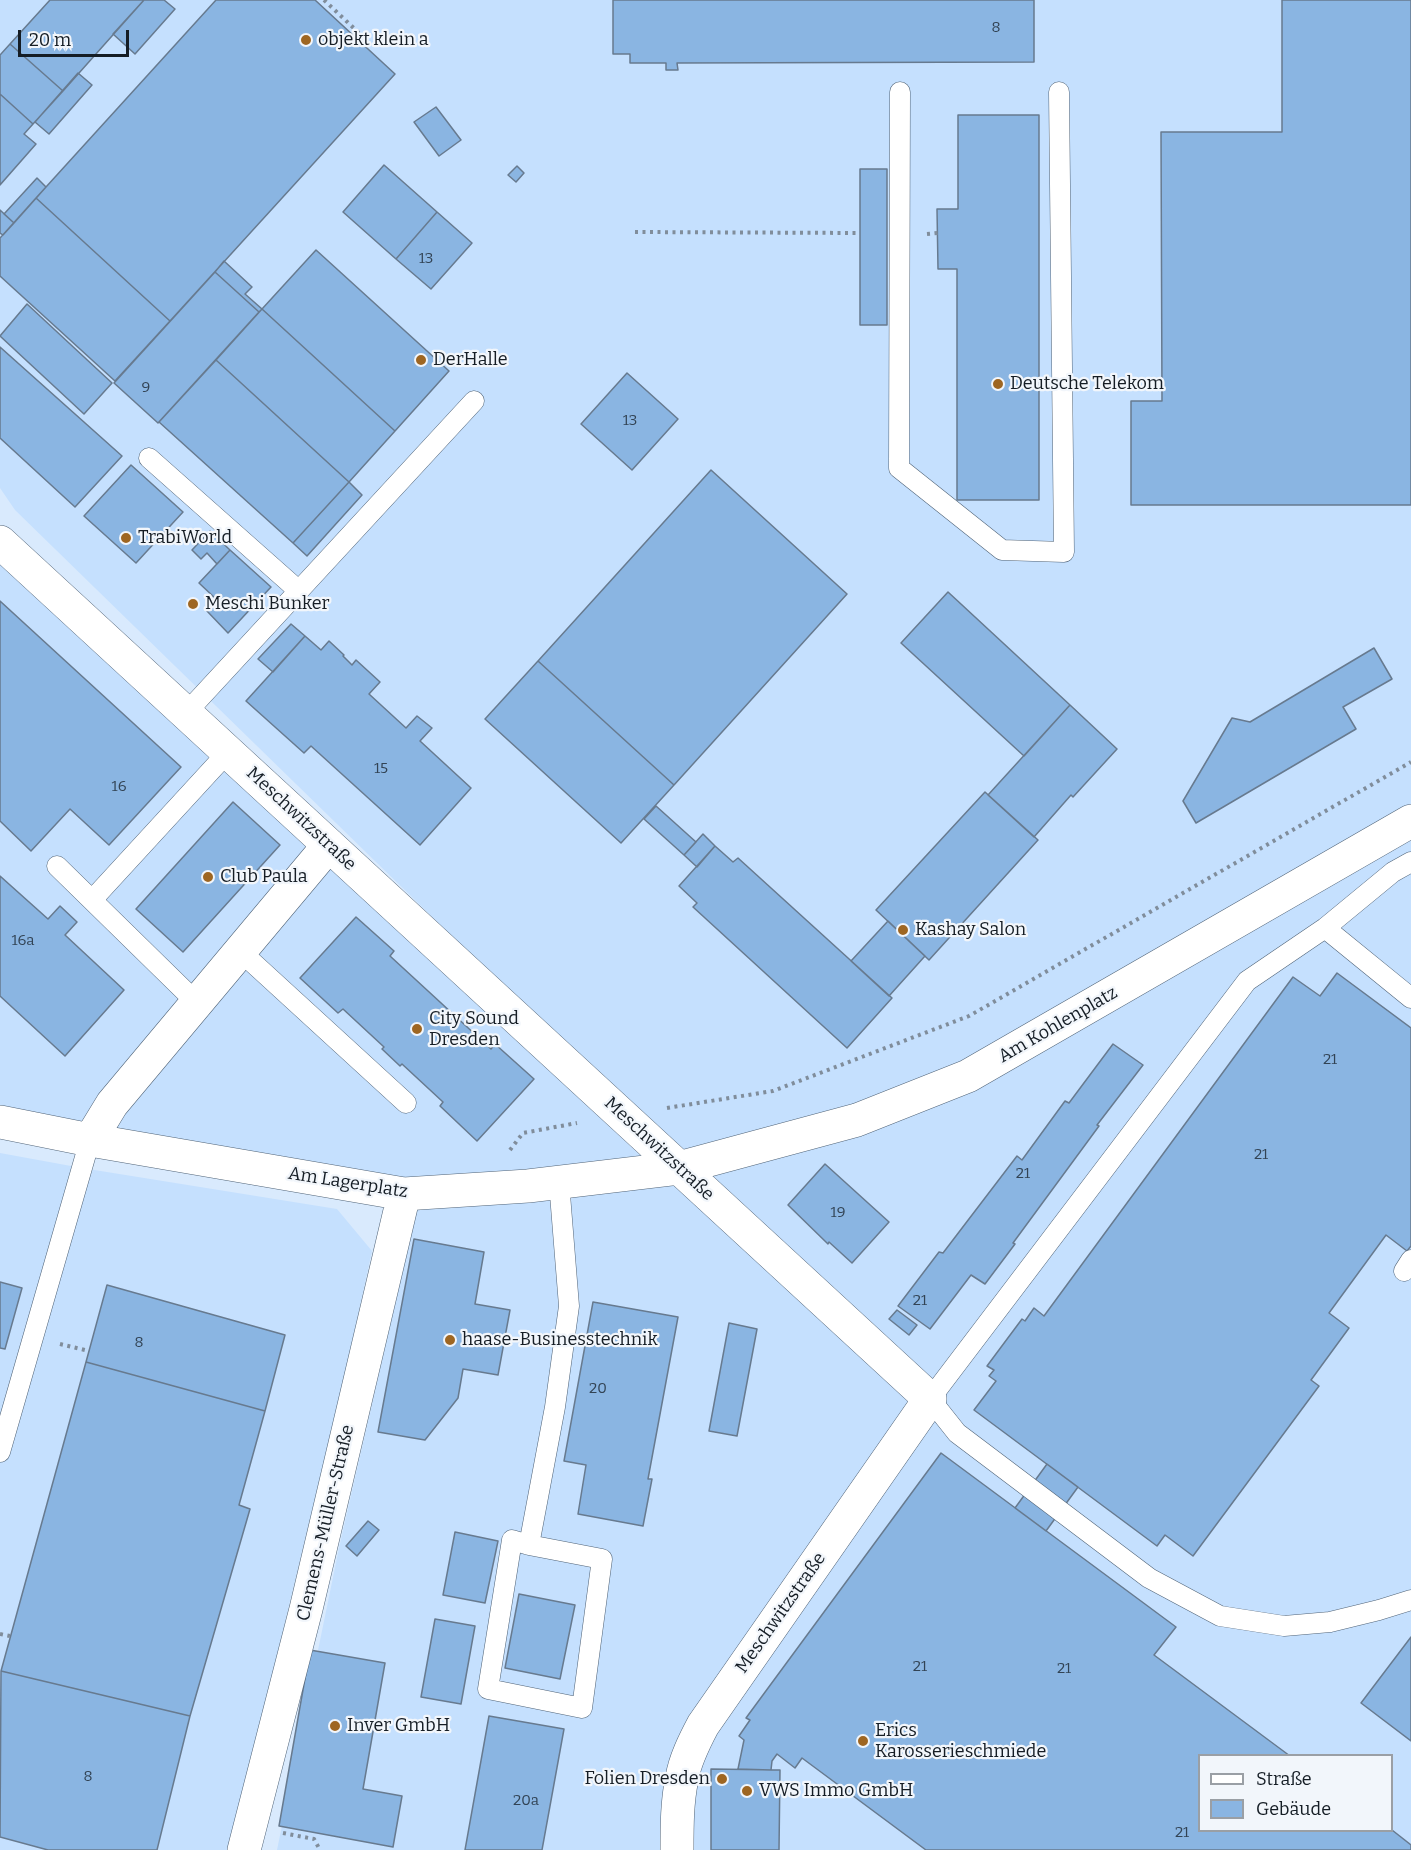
<!DOCTYPE html>
<meta charset="utf-8">
<style>
body{margin:0}
#map{position:relative;width:1411px;height:1850px;overflow:hidden;background:#d9eafd;font-family:Bitter,serif}
canvas{display:block}
.legend{position:absolute;left:1198px;top:1754px;width:195px;height:78px;box-sizing:border-box;background:#f2f6fb;border:2px solid #9a9fa5;margin:0;padding:8px 10px;list-style:none;font-size:18px;color:#151d25}
.legend li{display:flex;align-items:center;gap:12px;height:30px}
.legend b{width:30px;border:2px solid #9a9fa5}
.scale{position:absolute;left:18px;top:30px;width:111px;height:27px;box-sizing:border-box;border:3px solid #151d25;border-top:0;padding-left:8px;font-size:18px;line-height:21px;white-space:nowrap;color:#151d25;-webkit-text-stroke:4px #f2f6fb;paint-order:stroke}
</style>
<div id="map">
<canvas width="1411" height="1850"></canvas>
<ul class="legend">
<li><b style="height:8px;background:#fff"></b>Straße</li>
<li><b style="height:16px;background:#8ab5e2"></b>Gebäude</li>
</ul>
<div class="scale">20 m</div>
</div>
<script>
const g = document.querySelector('canvas').getContext('2d');
g.lineJoin = 'round';
function fillPath(path, color) { g.fillStyle = color; g.fill(path, 'evenodd'); }
function trace(path, color, width, dash) { g.strokeStyle = color; g.lineWidth = width; g.lineCap = dash ? 'butt' : 'round'; g.setLineDash(dash || []); g.stroke(path); }
function write(font, color, halo, rows, align = 'center') {
  g.font = font + ' Bitter,serif'; g.lineWidth = 4.5; g.setLineDash([]); g.textBaseline = 'middle'; g.strokeStyle = halo; g.fillStyle = color; for (const [text, x, y, turn = 0] of rows) {
    g.save(); g.translate(x, y); g.rotate((+turn || 0) * Math.PI / 180); g.textAlign = isNaN(turn) ? turn : align; if (halo) g.strokeText(text, 0, 0); g.fillText(text, 0, 0); g.restore();
  }
}
const built = new Path2D(`
 M0 0H1411V1850H277L339 1548 417 1209 698 1176 15 510 0 488ZM1200 1756H1392V1830H1200Z
 M0 554 645 1160 405 1182 38 1116 0 1105Z
 M0 1153 82 1168 337 1209 372 1251 348 1361 230 1850H0Z`);
const building = new Path2D(`
 M50 0H144L63 91 10 44Z
 M144 0H164L175 9 135 54 113 34Z
 M216 0H315L395 74 170 321 36 198Z
 M613 0H1034V62L677 63 678 70H666V63H630V54H613Z
 M1282 0H1411V505H1131V401H1162L1161 132H1282Z
 M10 44 63 91 33 124 0 94V55Z
 M78 73 92 85 49 134 35 122Z
 M0 94 33 124 24 134 36 144 0 185Z
 M436 107 461 140 439 156 414 122Z
 M958 115H1039V500H957V269H938L937 209H958Z
 M384 165 437 212 396 259 343 212Z
 M517 166 524 173 516 182 508 175Z
 M860 169H887V325H860Z
 M37 178 46 187 14 223 4 214Z
 M36 198 170 321 115 381 0 276V238Z
 M0 210 14 223 3 235 0 233Z
 M437 212 472 243 431 289 396 259Z
 M316 250 449 371 395 431 262 309Z
 M224 261 252 287 245 294 262 309 259 312 215 272Z
 M215 272 259 312 158 423 114 383Z
 M27 304 112 383 84 414 0 336Z
 M262 309 395 431 349 482 216 360Z
 M0 347 122 456 75 507 0 438Z
 M216 360 349 482 293 543 159 422Z
 M627 373 678 419 632 470 581 424Z
 M131 465 183 512 136 563 84 516Z
 M711 470 847 594 674 785 538 661Z
 M349 482 362 495 307 556 293 543Z
 M210 531 230 550 217 564 207 553 201 559 192 550Z
 M230 550 271 587 228 633 206 610 216 599 199 583Z
 M948 592 1070 705 1024 756 901 643Z
 M0 601 181 767 109 845 70 809 31 851 0 821Z
 M291 624 305 636 273 672 258 659Z
 M305 636 321 650 329 641 344 655 343 656 352 665 356 660 380 682 369 694 406 728 417 716 432 728 420 741 471 788 420 845 311 746 304 753 246 701Z
 M1374 648 1392 679 1343 707 1356 729 1196 823 1183 801 1232 718 1250 722Z
 M538 661 674 785 621 843 485 719Z
 M1070 705 1117 749 1073 797 1071 795 1034 837 988 795Z
 M985 792 1038 840 929 960 876 910Z
 M233 802 280 845 183 952 136 909Z
 M656 806 696 842 684 855 644 819Z
 M703 834 715 846 697 867 684 855Z
 M715 846 733 862 738 858 892 998 847 1048 693 907 697 903 679 886Z
 M0 876 48 919 60 906 77 922 65 935 124 990 65 1056 0 996Z
 M356 917 394 951 390 956 491 1049 495 1044 534 1079 477 1141 440 1106 443 1102 402 1064 400 1066 382 1049 384 1047 343 1009 338 1013 300 978Z
 M888 921 925 956 889 996 851 961Z
 M1337 973 1411 1028V1246L1407 1251 1386 1235 1329 1313 1349 1328 1311 1380 1319 1386 1193 1556 1165 1535 1157 1546 974 1410 996 1381 989 1376 994 1370 987 1366 1022 1319 1025 1321 1034 1308 1044 1316 1293 977 1320 996Z
 M1113 1044 1143 1065 1097 1125 1099 1126 1013 1243 1015 1244 985 1284 971 1275 930 1329 898 1306 939 1252 943 1253 1017 1156 1022 1160 1065 1101 1069 1103Z
 M825 1164 889 1222 852 1263 829 1242 828 1244 788 1205Z
 M414 1239 484 1252 475 1304 510 1310 498 1375 463 1369 458 1398 425 1440 378 1432Z
 M0 1282 22 1288 5 1349 0 1348Z
 M107 1285 285 1335 265 1411 86 1362Z
 M593 1302 678 1317 648 1479H652L643 1526 578 1514 586 1465 564 1461Z
 M897 1310 917 1325 909 1335 889 1319Z
 M729 1323 757 1329 737 1436 709 1431Z
 M86 1362 265 1411 239 1505 250 1509 190 1716 1 1671Z
 M941 1453 1176 1627 1154 1655 1290 1756H1200V1830H1392L1411 1845V1850H926L802 1758 795 1768 777 1754 772 1761 771 1770 738 1769 744 1740 739 1736 750 1720 746 1718Z
 M1047 1464 1078 1487 1046 1531 1015 1508Z
 M368 1521 379 1530 357 1556 346 1546Z
 M455 1532 498 1541 485 1603 443 1595Z
 M519 1594 575 1605 560 1679 505 1668Z
 M435 1619 475 1626 461 1704 421 1697Z
 M1411 1637V1741L1361 1703Z
 M310 1650 385 1663 363 1789 402 1796 393 1847 279 1826Z
 M1 1671 190 1716 157 1850H48L0 1837Z
 M489 1716 564 1729 542 1850H465Z
 M711 1769 780 1770 779 1850H711Z`);
const path = new Path2D(`
 M324 0 359 33 354 36
 M635 232 860 233
 M927 234 938 233
 M667 1108 773 1091 969 1016 1411 762
 M510 1150 523 1133 577 1123
 M60 1344 89 1351
 M0 1634 10 1636
 M283 1833 314 1839 320 1850`);
const lane = new Path2D(`
 M900 92 899 468 1002 550 1064 552 1059 92
 M149 458 299 591
 M186 713 474 401
 M1411 862 1393 872 1325 928 1247 981 930 1399 957 1433 1149 1578 1220 1616 1284 1626 1330 1622 1379 1610 1411 1600
 M57 866 197 1003
 M92 900 228 752
 M1325 928 1411 998
 M240 951 406 1103
 M1404 1271 1411 1260
 M0 1452 90 1140
 M529 1545 512 1540 488 1689 582 1708 602 1559 529 1545 555 1407 569 1306 559 1182`);
const street = new Path2D(`
 M0 542 930 1399 703 1725C694 1742 685 1760 682 1778 677 1802 677 1826 677 1850
 M0 1122 90 1140 404 1194 528 1186 679 1168 857 1120 968 1076 1411 821
 M90 1140 112 1104 329 845
 M244 1850 306 1609 404 1194`);
const markers = [
 [306,40,6,"#9e6622"],
 [421,360,6,"#9e6622"],
 [998,384,6,"#9e6622"],
 [126,538,6,"#9e6622"],
 [193,604,6,"#9e6622"],
 [208,877,6,"#9e6622"],
 [903,930,6,"#9e6622"],
 [417,1029,6,"#9e6622"],
 [450,1340,6,"#9e6622"],
 [335,1726,6,"#9e6622"],
 [863,1741,6,"#9e6622"],
 [722,1779,6,"#9e6622"],
 [747,1791,6,"#9e6622"]
];
const numberNames = [
 ["8",996,28],
 ["13",426,259],
 ["9",146,388],
 ["13",630,421],
 ["15",381,769],
 ["16",119,787],
 ["16a",23,941],
 ["21",1330,1060],
 ["21",1261,1155],
 ["21",1023,1174],
 ["19",838,1213],
 ["21",920,1301],
 ["8",139,1343],
 ["20",598,1389],
 ["21",920,1667],
 ["21",1064,1669],
 ["8",88,1777],
 ["20a",526,1801],
 ["21",1182,1833]
];
const poiNames = [
 ["objekt klein a",318,40],
 ["DerHalle",433,360],
 ["Deutsche Telekom",1010,384],
 ["TrabiWorld",138,538],
 ["Meschi Bunker",205,604],
 ["Club Paula",220,877],
 ["Kashay Salon",915,930],
 ["City Sound",429,1019],
 ["Dresden",429,1040],
 ["haase-Businesstechnik",462,1340],
 ["Inver GmbH",347,1726],
 ["Erics",875,1731],
 ["Karosserieschmiede",875,1752],
 ["Folien Dresden",710,1779,"right"],
 ["VWS Immo GmbH",759,1791]
];
const streetNames = [
 ["Meschwitzstraße",301,819,43],
 ["Am Kohlenplatz",1058,1025,-30],
 ["Meschwitzstraße",659,1149,43],
 ["Am Lagerplatz",348,1183,9],
 ["Clemens-Müller-Straße",326,1523,-77],
 ["Meschwitzstraße",781,1613,-55]
];
fillPath(built, '#c5e0fe');
fillPath(building, '#8ab5e2');
trace(building, '#677a8f', 1.5);
trace(lane, '#516478', 21);
trace(street, '#516478', 34);
trace(path, '#808d9b', 4, [3, 4.5]);
trace(lane, '#fff', 20);
trace(street, '#fff', 33);
for (const [x, y, r, color] of markers) { const dot = new Path2D(); dot.arc(x, y, r, 0, 2 * Math.PI); g.fillStyle = color; g.fill(dot); trace(dot, '#f2f6fb', 2); }
write('15px', '#324354', null, numberNames);
write('18px', '#151d25', '#f2f6fb', poiNames, 'left');
write('18px', '#151d25', '#f2f6fb', streetNames);
</script>
